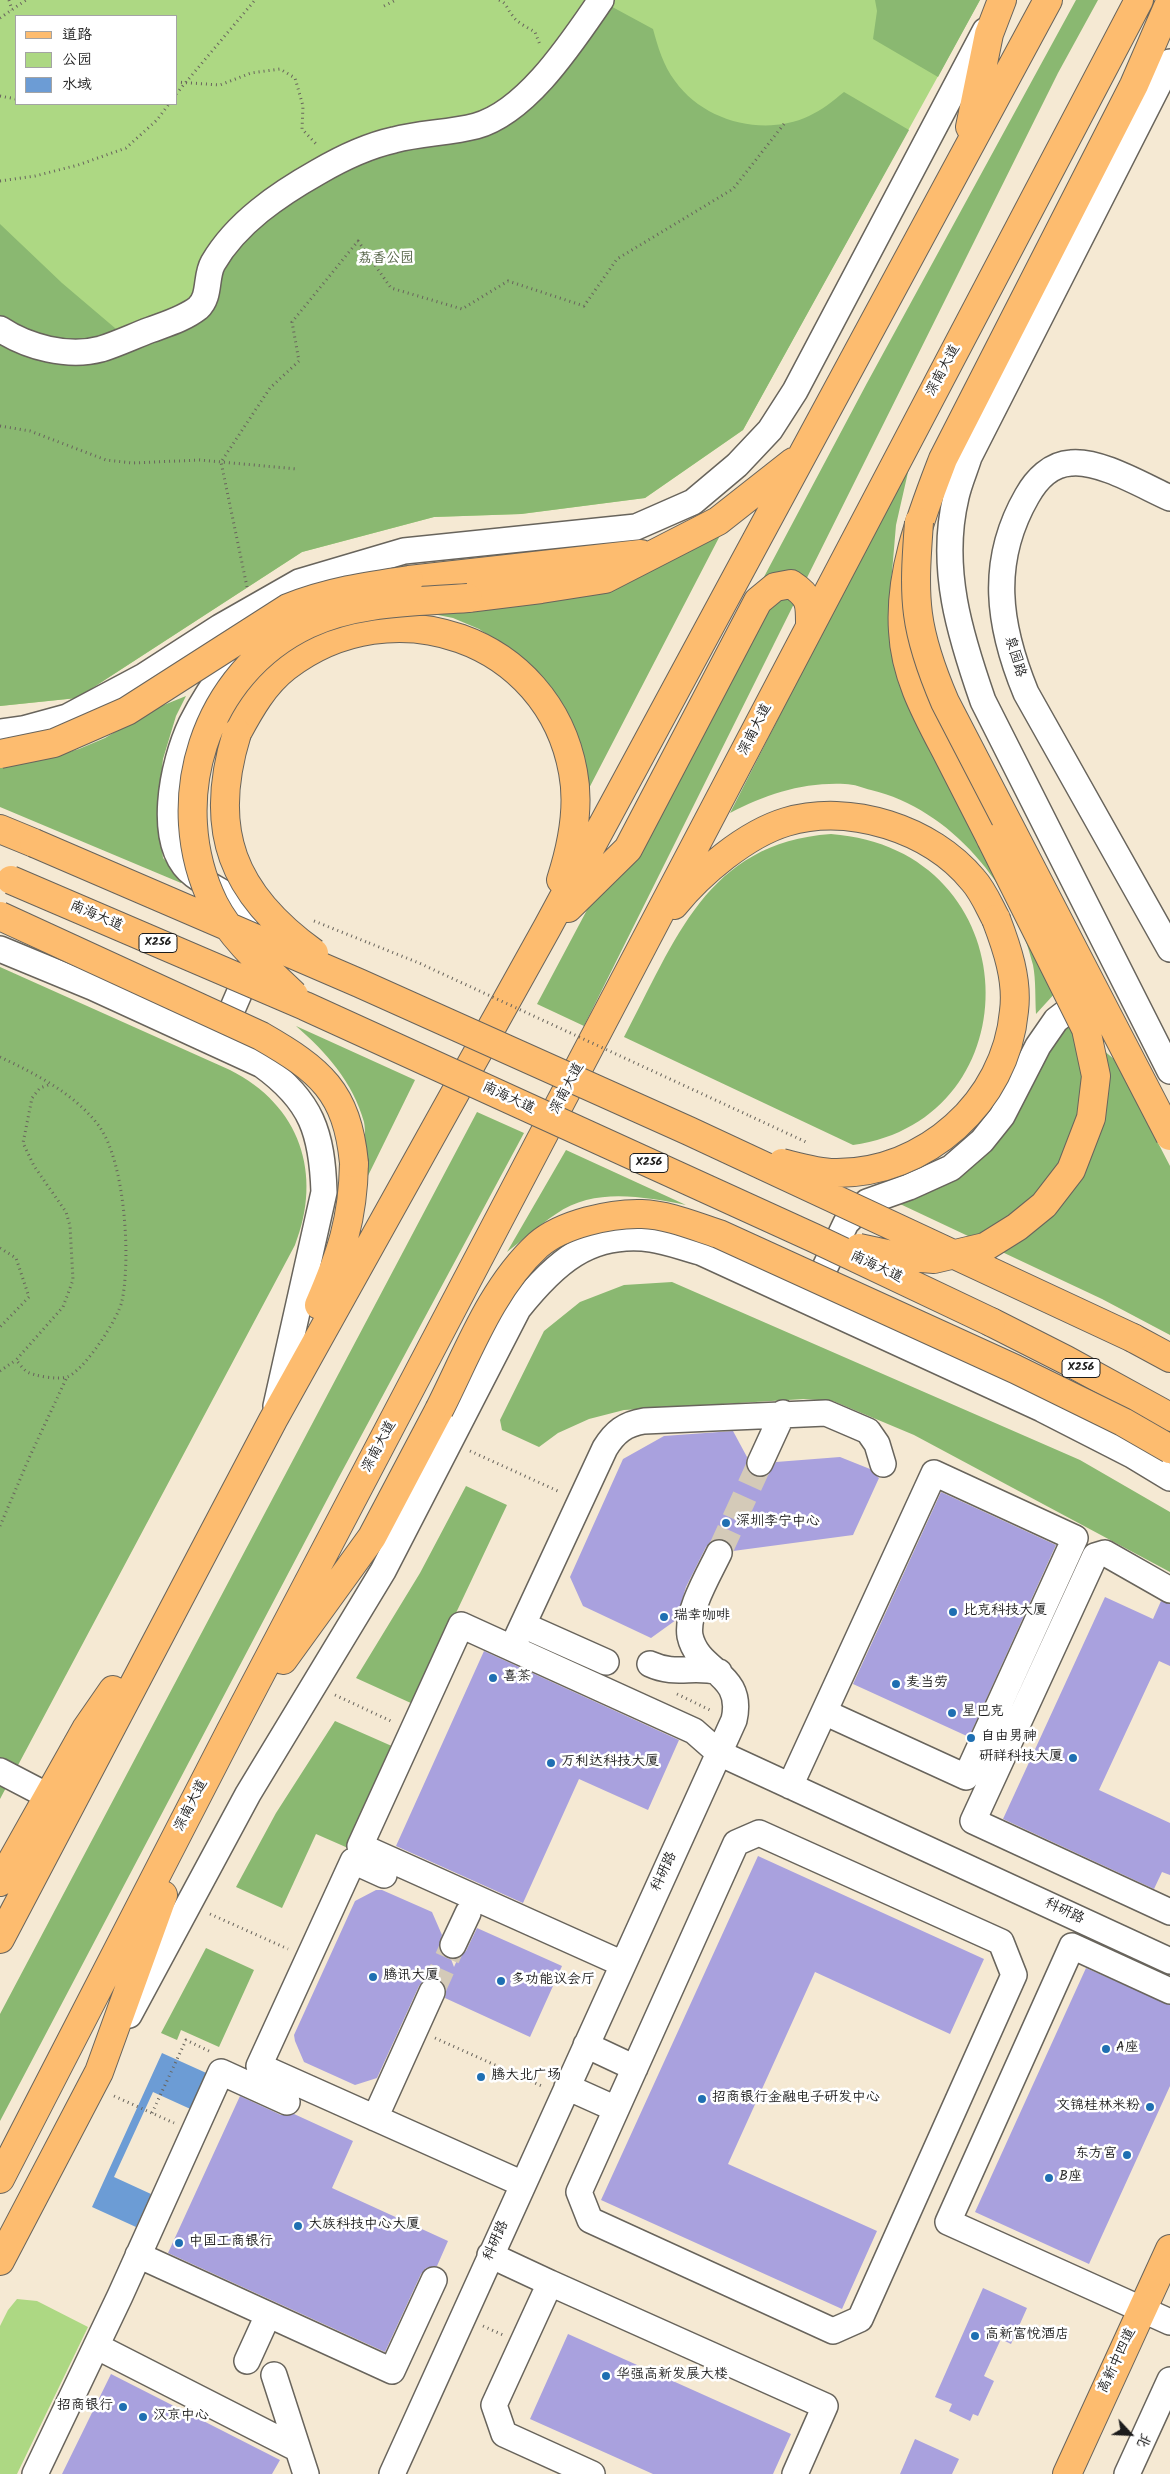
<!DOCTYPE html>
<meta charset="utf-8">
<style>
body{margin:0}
#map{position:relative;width:1170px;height:2474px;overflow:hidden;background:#f5e9d3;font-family:Kalam,"LXGW WenKai TC",sans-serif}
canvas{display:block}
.legend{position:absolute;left:15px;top:15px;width:162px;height:90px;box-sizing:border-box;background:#fff;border:1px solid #a4a4a4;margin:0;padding:6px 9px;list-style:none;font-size:15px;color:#1c1c1c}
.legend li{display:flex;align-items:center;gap:10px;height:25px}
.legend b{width:25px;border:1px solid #a4a4a4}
.north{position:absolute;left:1105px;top:2409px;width:50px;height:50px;-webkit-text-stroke:4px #fff;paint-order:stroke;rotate:115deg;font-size:14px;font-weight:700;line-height:20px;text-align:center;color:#1c1c1c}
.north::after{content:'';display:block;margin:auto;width:18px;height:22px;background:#1c1c1c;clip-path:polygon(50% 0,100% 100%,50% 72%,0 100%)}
</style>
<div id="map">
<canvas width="1170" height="2474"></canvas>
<ul class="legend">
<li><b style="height:6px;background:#fdbc6f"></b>道路</li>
<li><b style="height:14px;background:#add883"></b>公园</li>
<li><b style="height:14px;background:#6c9cd5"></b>水域</li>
</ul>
<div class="north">北</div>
</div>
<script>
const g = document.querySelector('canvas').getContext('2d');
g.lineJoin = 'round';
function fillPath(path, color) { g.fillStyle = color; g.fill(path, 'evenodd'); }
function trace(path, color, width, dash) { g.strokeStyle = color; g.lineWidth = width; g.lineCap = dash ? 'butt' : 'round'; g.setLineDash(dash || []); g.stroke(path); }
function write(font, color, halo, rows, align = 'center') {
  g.font = font + ' Kalam,"LXGW WenKai TC",sans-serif'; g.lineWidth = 5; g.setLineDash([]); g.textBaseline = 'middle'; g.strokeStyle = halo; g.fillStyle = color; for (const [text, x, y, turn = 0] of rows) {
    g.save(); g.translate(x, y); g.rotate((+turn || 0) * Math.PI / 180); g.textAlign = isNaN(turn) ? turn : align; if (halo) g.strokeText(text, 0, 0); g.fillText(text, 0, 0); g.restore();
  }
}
const green = new Path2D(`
 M0 0H980L743 430 645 498 521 514 434 517 302 552 77 698 0 706ZM16 16H176V104H16Z
 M17 2299 37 2301 88 2327 17 2474H0V2326L8 2310Z`);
const forest = new Path2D(`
 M875 0H980L938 77 873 39 877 11Z
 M1076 0H1098L1058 73 584 1026 537 1004 867 383Z
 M605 3 653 29C658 47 663 65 675 81 704 122 765 137 809 116 822 110 833 101 844 92L909 130 743 430 645 498 521 514 434 517 302 552 77 698 0 706V335L43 352 186 322 238 239 364 153 478 131Z
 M0 224 62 283 122 334 71 346 0 321Z
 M911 459 896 525 891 584 903 683 917 725 1056 992 1036 1014C1035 998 1036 980 1033 965 1015 887 951 809 871 790 863 788 854 784 845 784 804 782 766 794 730 813Z
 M726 524 585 796 537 676 515 653 479 629 453 618 413 610Z
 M186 696 176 716 163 759 158 806 163 858 186 880 181 883 0 807V765L52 757 79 749 105 738 154 709Z
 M831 834C1031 849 1036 1120 853 1145L624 1037C676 940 706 843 831 834Z
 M0 967 230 1070C300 1105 323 1174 295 1245L0 1799Z
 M1071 1023 1115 1060 1170 1166V1335L1102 1299 900 1204 936 1189 968 1169 1049 1049Z
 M296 1026 415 1080 362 1188C363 1171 367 1137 364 1122 353 1082 326 1052 296 1026Z
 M477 1112 524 1133 339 1477 0 2121V2014Z
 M566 1150 686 1205C643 1197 595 1187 556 1214 539 1225 523 1240 507 1252Z
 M672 1282 1080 1460 1170 1512V1572L914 1435 833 1401 804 1399 624 1410 589 1419 558 1433 539 1447 502 1430 500 1420 544 1331 580 1302 624 1285Z
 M466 1486 507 1505 413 1704 356 1678 420 1573Z
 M335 1721 394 1747 348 1848 316 1834 282 1908 236 1887 276 1813Z
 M206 1948 254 1970 219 2047 181 2030 177 2040 161 2033Z`);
const water = new Path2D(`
 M162 2053 213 2076 197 2112 153 2092 114 2177 151 2194 136 2227 92 2207Z`);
const building = new Path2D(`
 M733 1431 747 1457 746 1464 748 1471 754 1476 768 1475 776 1462 840 1457 870 1469 879 1478 853 1535 733 1551 731 1545 725 1540 711 1541 706 1547 686 1587 676 1620 651 1638 583 1606 570 1577 623 1459 664 1436Z
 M941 1492 1056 1545 969 1737 853 1684Z
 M1105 1597 1153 1619 1161 1601 1170 1604V1666L1159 1661 1099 1790 1170 1823V1875L1162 1872 1154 1889 1003 1819Z
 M484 1651 679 1740 648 1810 579 1779 523 1903 396 1846Z
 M758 1856 984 1959 950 2034 815 1972 728 2164 877 2231 842 2309 601 2200Z
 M376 1890H382L432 1912 442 1935 439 1946 441 1953 451 1959 454 1967 458 1958 466 1951 477 1928 562 1966 530 2037 445 1998 446 1991 443 1983 437 1979 430 1978 423 1981 419 1986 377 2078 355 2085 304 2062 295 2041 294 2035 355 1901Z
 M1086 1968 1170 2005V2086L1089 2264 975 2212Z
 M240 2096 281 2115 294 2114 353 2141 332 2188 448 2241 437 2266 426 2268 421 2274 385 2352 168 2253Z
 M983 2288 1027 2308 1011 2344 1001 2339 984 2376 994 2381 978 2416 973 2414 970 2421 949 2411 952 2404 935 2397Z
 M568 2334 791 2434 773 2474H653L530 2419Z
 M111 2374 280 2460 272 2474H62Z
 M915 2439 959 2459 952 2474H900Z`);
const minorTunnel = new Path2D(`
 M719 1553 760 1463
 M432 1992 453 1945`);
const path = new Path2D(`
 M9 0 12 10
 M499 0C507 3 507 9 512 15 517 23 527 27 535 32L540 45
 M384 6 396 0
 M0 18 26 0
 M176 82 220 85 251 73 280 69 295 78 303 106 302 129 318 146
 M176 94 255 0
 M0 96 16 99
 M0 181 35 176 78 165 126 148 157 120 169 104
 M0 426 30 431 106 460 132 463 200 460 297 469
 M247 587 221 462 270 388 299 361 292 322 358 241 391 288 462 309 508 281 584 306 617 259 733 189 784 124
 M314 921 369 943
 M0 1057C36 1074 75 1094 99 1126 125 1162 131 1258 122 1301 118 1319 84 1371 67 1377 59 1380 32 1376 26 1371 22 1368 19 1363 16 1360L63 1307 73 1280 70 1226 66 1212 34 1166 23 1143 32 1098 40 1088 51 1084
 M750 1116 806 1142
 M0 1248 16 1258 29 1297 0 1327
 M0 1371 16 1360
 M470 1451 560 1492
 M0 1526 30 1456 67 1377
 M677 1694 712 1711
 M335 1695 393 1722
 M210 1914 288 1949
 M435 2038 544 2087
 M114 2096 174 2123
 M152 2113 186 2040 211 2052
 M483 2326 503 2335`);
const minor = new Path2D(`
 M1170 62 969 457C965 470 959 483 956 497 939 568 960 635 983 701L1170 1071
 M0 329C27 347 68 358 101 349 117 344 134 336 150 330 166 324 184 319 198 308 211 296 205 277 213 263 236 223 279 194 318 172 342 158 367 146 394 140 420 133 449 133 476 126 527 112 572 42 601 0
 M1170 498C1143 486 1100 460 1071 463 1051 464 1036 480 1027 496 989 562 998 625 1026 693L1170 949
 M0 732 23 729 67 717 144 676 220 627 299 582 404 551 636 527 693 502 737 465 770 430 795 391 985 31
 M0 949 92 987 262 1065C312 1101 322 1133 324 1192L276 1406
 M219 1040 267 929C251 902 218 893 194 875 154 845 173 762 191 724 202 702 215 682 230 663L221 628
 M810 1299 846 1223 867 1202 909 1187 951 1168 982 1141 1002 1116 1038 1046 1056 1020 1090 994
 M760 1463 783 1413
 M1170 1590 1105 1553 1095 1556 973 1821 1170 1912
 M523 1625 606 1662
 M512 1648 605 1448C615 1432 625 1424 644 1421L826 1413 868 1431 877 1444 883 1464
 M650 1664C676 1676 693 1665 719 1672
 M0 1771 48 1796
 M790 1786 934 1473 1075 1538 966 1777 824 1712
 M759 1833 1001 1942 1014 1975 860 2319 833 2331 590 2220 579 2192 736 1843Z
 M384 1875 353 1861 259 2066 523 2184
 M453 1945 468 1913
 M623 1964 360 1846 461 1625 694 1731 719 1753 1170 1961
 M1170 1991 1072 1946 948 2222 1170 2322
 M129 2015 248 1794 383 1571 518 1309C554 1264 589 1231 651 1239 667 1241 684 1248 700 1252L1042 1409 1132 1455 1170 1478
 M586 2045 635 2068
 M567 2087 616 2109
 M375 2118 432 1992
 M138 2255 392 2371 434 2280
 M490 2255 550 2283
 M96 2346 296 2448
 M247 2361 268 2315
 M274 2375 306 2474
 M35 2474 120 2296 221 2072 287 2102
 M392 2474 734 1720C745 1672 698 1673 690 1636 686 1612 709 1574 719 1553
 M592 2474 504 2434 494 2405 550 2283 825 2406 795 2474
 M1127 2474 1170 2380`);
const major = new Path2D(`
 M970 127 989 34 1002 0
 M409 580 641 554
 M468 598 541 589 605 579 718 521 793 462
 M237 733C250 709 264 684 286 667 392 585 549 638 573 772 580 808 572 846 561 880
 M0 829 34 843
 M991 839C976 810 961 780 946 751 926 713 905 675 903 631 899 571 922 514 943 459L1134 85 1170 2
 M674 905C700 873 746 834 786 822 850 803 931 829 973 880 983 891 989 906 996 919
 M568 908 628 849 758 601 775 587 791 584C811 597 810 604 810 626
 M319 1305C341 1254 353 1220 354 1163
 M991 1322 1066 1360 1170 1417
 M1133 1338 1170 1358
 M283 1660 372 1537 439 1410
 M0 1882 86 1729 113 1690
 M0 1939 273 1420 547 928 1048 0
 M0 2179 230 1732 1139 0
 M0 2261 99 2072 163 1895
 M1067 2474 1170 2249`);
const pathBridge = new Path2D(`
 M369 943 419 963 750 1116`);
const majorBridge = new Path2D(`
 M919 522C917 552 914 584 918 614 922 645 933 674 945 702L1170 1136
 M237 733C207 830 232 894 314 953
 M0 754 54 743 127 711 288 608C328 592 367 586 409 580
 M34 843 359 983 689 1131 1133 1338
 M11 880 305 1006 814 1238 991 1322
 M0 916 261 1036C320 1070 347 1091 354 1163
 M294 995C266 968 232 939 214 904 164 802 204 673 308 624 357 601 415 602 468 598
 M782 1163C798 1167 818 1173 835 1173 925 1174 1006 1102 1014 1011 1018 980 1007 948 996 919
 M859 1248 896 1256 934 1259 985 1247 1017 1227 1044 1205 1071 1170 1091 1118 1096 1076 1086 1029 991 839
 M439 1410C467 1355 491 1288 538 1245 562 1224 611 1213 642 1214 669 1215 694 1226 719 1234L1015 1369 1123 1422 1170 1449`);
const markers = [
 [726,1523,5,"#1f6fb2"],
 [953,1612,5,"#1f6fb2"],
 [664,1617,5,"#1f6fb2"],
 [493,1678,5,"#1f6fb2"],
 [896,1684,5,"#1f6fb2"],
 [952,1713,5,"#1f6fb2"],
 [971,1738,5,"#1f6fb2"],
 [1073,1758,5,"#1f6fb2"],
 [551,1763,5,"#1f6fb2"],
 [373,1977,5,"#1f6fb2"],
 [501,1981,5,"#1f6fb2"],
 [1106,2049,5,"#1f6fb2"],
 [481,2077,5,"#1f6fb2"],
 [702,2099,5,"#1f6fb2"],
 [1150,2107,5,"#1f6fb2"],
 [1127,2155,5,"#1f6fb2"],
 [1049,2178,5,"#1f6fb2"],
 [298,2226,5,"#1f6fb2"],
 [179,2243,5,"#1f6fb2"],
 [975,2336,5,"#1f6fb2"],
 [606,2376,5,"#1f6fb2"],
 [123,2407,5,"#1f6fb2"],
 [143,2417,5,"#1f6fb2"]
];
const shields = [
 [158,943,38],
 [649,1163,38],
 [1081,1368,38]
];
const shieldNames = [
 ["X256",158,943],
 ["X256",649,1163],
 ["X256",1081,1368]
];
const parkNames = [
 ["荔香公园",386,260]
];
const streetNames = [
 ["深南大道",944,371,-62],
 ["泉园路",1014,657,73],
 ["深南大道",756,730,-63],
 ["南海大道",96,917,23],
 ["深南大道",568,1089,-62],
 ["南海大道",508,1099,25],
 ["南海大道",876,1268,25],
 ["深南大道",380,1447,-62],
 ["深南大道",192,1806,-63],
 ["科研路",665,1872,-65],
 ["科研路",1064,1912,25],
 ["科研路",497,2241,-66],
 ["高新中四道",1118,2361,-65]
];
const poiNames = [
 ["深圳李宁中心",736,1523],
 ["比克科技大厦",963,1612],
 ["瑞幸咖啡",674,1617],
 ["喜茶",503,1678],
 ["麦当劳",906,1684],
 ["星巴克",962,1713],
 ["自由男神",981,1738],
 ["研祥科技大厦",1063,1758,"right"],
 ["万利达科技大厦",561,1763],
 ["腾讯大厦",383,1977],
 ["多功能议会厅",511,1981],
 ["A座",1116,2049],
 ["腾大北广场",491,2077],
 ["招商银行金融电子研发中心",712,2099],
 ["文锦桂林米粉",1140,2107,"right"],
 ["东方宫",1117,2155,"right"],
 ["B座",1059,2178],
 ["大族科技中心大厦",308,2226],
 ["中国工商银行",189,2243],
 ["高新富悦酒店",985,2336],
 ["华强高新发展大楼",616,2376],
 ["招商银行",113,2407,"right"],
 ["汉京中心",153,2417]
];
fillPath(green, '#add883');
fillPath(forest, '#8ab871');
fillPath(water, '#6c9cd5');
fillPath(building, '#a9a1de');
trace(minorTunnel, '#d4cab8', 25, [25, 12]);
trace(minor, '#68645c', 28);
trace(major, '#68645c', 30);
trace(path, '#68645c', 3, [1, 4]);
trace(minor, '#fff', 25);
trace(major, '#fdbc6f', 28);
trace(majorBridge, '#68645c', 30, []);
trace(pathBridge, '#68645c', 3, [1, 4]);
trace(majorBridge, '#fdbc6f', 28);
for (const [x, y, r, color] of markers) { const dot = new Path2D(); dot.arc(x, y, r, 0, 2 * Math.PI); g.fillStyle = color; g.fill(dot); trace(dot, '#fff', 2); }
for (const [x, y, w] of shields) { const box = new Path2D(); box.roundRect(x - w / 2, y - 9.5, w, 19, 4); g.fillStyle = '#fff'; g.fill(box); trace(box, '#1c1c1c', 1); }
write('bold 12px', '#1c1c1c', null, shieldNames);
write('14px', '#4f5e40', '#fff', parkNames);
write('14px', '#1c1c1c', '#fff', streetNames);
write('14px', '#1c1c1c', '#fff', poiNames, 'left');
</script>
